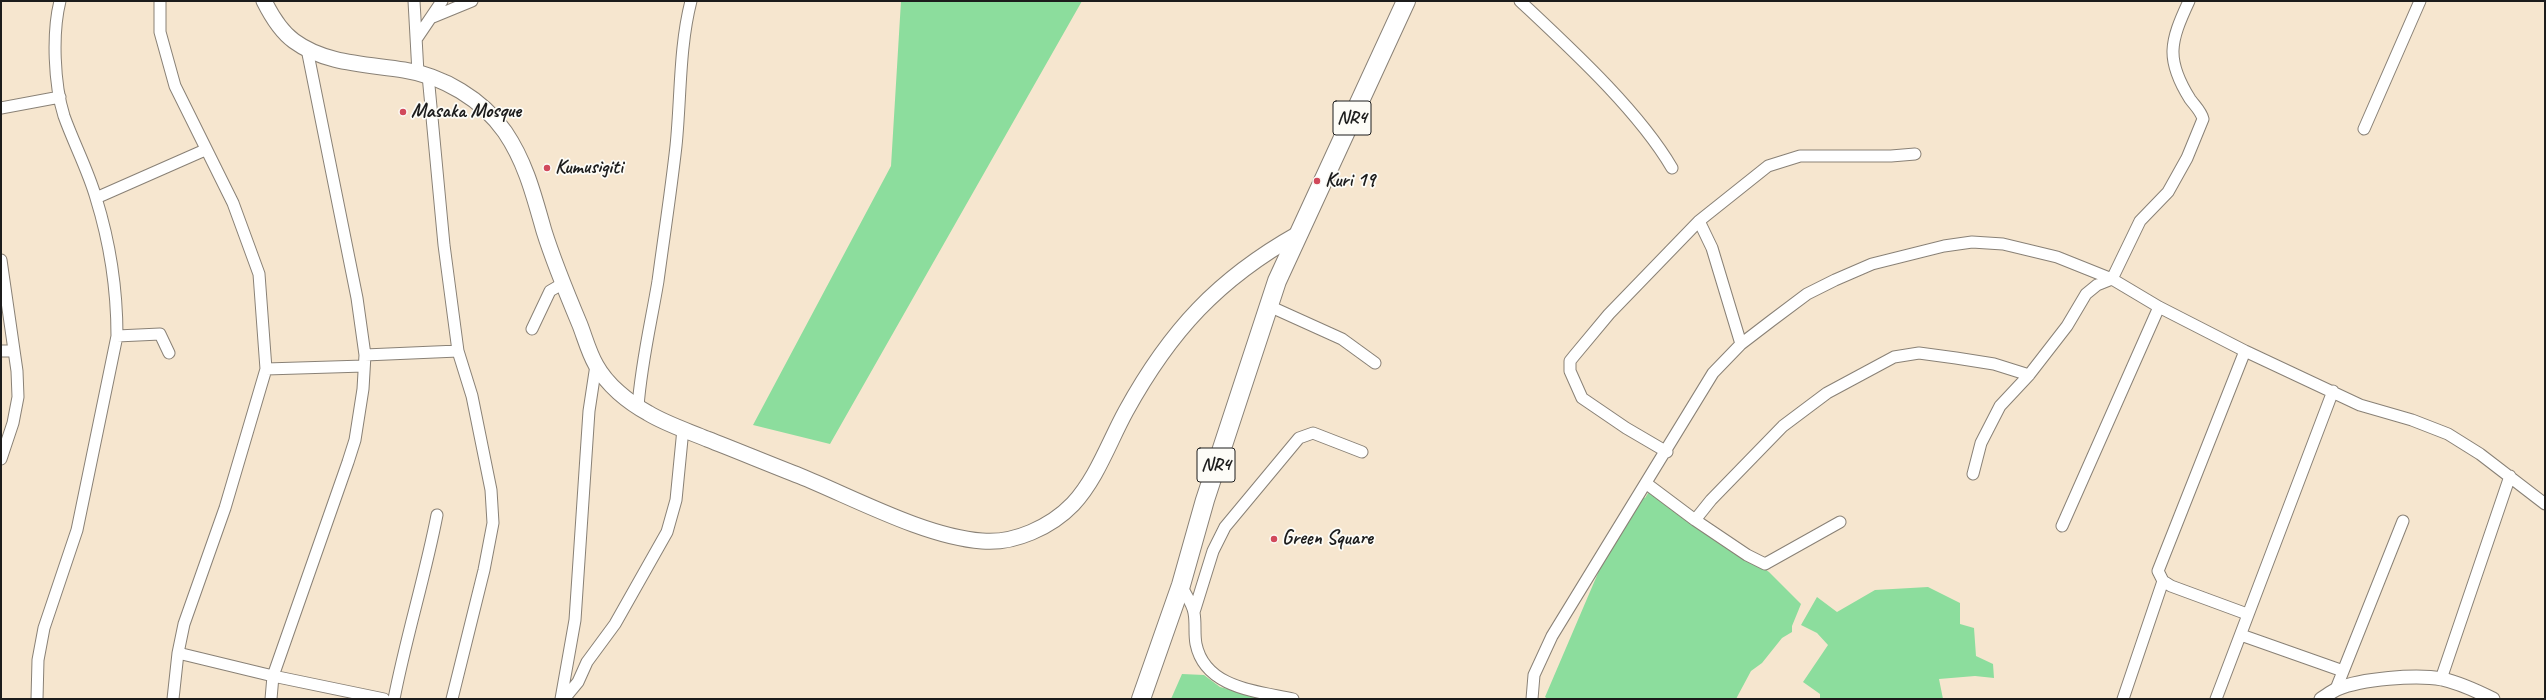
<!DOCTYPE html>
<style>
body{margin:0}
#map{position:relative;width:2546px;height:700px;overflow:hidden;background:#f6e6cf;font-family:Caveat,sans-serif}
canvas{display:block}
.frame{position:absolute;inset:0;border:2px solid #1c1c1c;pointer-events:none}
</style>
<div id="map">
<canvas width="2546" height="700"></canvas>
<div class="frame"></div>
</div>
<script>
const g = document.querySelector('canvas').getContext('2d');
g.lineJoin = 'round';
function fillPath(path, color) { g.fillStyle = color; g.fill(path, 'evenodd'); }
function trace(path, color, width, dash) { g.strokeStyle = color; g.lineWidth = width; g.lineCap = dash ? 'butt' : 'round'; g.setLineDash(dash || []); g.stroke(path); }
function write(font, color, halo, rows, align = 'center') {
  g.font = font + ' Caveat,sans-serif'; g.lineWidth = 3.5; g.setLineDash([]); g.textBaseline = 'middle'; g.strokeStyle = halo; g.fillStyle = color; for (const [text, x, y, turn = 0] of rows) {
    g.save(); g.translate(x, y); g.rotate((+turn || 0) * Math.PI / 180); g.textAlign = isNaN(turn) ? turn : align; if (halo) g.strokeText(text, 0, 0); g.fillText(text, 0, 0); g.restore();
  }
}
const green = new Path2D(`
 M901 1H1082L830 444 753 425 891 166Z
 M1650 490 1769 572 1801 604 1792 626V632L1782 638 1762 663 1751 671 1736 699H1548L1545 697 1601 566 1641 496 1645 498Z
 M1928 587 1960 603V624L1974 628 1976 656 1993 664 1994 678 1975 676 1939 679 1943 699H1820V694L1803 682 1828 645 1817 633 1801 625 1817 597 1837 612 1875 590Z
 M1182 674 1204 675 1220 687 1266 699H1171Z`);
const minor = new Path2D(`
 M160 1V32L175 86 233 203 259 274 266 369 225 508 184 624 178 653 173 699
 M414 1 418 73
 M1520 1C1570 48 1638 110 1672 168
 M433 17 472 1
 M417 38 442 1
 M428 75 444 245 458 351 472 396 491 490 493 523 484 570 452 699
 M1 108 60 97
 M2364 129 2420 1
 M96 198 205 150
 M1699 221 1712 248 1741 344
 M1 260 17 371 18 397 13 423 1 459
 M1269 306 1342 339 1375 363
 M532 329 550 291 562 284
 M117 336 160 334 169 353
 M1 351H13
 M2245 351 2158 571 2163 581 2171 586 2247 614
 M365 355 458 351
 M266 369 364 366
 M638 407C641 364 651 323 658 281 664 236 671 191 676 146 681 97 679 48 691 1
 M1667 452 1626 428 1582 398 1570 371V361L1574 356 1609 314 1699 221 1768 166 1800 156H1891L1915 154
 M1973 474 1981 443 2000 406 2029 375 2067 326 2086 294 2097 285 2112 279 2140 221 2168 192 2187 158 2203 119C2201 111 2195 106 2190 99 2165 59 2170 42 2189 1
 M1647 484 1695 520 1711 500 1783 426 1827 393 1894 357 1919 353 1956 358 1994 364 2029 375
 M1695 520 1747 555 1765 564 1840 522
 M2062 526 2159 307
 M1181 585C1185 594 1193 604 1194 613 1196 623 1194 634 1196 644 1205 688 1256 691 1293 699
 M1194 612 1213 551 1225 527 1299 438 1313 433 1362 452
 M2241 635 2343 671
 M178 653 273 676 384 699
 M2441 679 2510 476
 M2336 689 2403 521
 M37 699 38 660 44 628 77 530 117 336C117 289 110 243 96 198 88 170 74 144 64 116 54 84 52 33 60 1
 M271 699 273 676 348 462 355 440 363 389 365 355 357 298 307 49
 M394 699C406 637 425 577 437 515
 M561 699 575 620 589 411 596 365
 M564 699 578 682 587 662 615 624 667 532 676 500 683 429
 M1532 699 1534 675 1552 636 1713 373 1741 344 1771 321 1807 294 1835 280 1872 264 1944 246 1972 242 2003 244 2057 257 2112 279 2159 307 2245 351 2360 405 2412 420 2448 434 2480 454 2545 504
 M2123 699 2163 581
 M2216 699 2333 391`);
const tertiary = new Path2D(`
 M2321 699C2326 696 2331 692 2337 689 2361 679 2416 674 2442 679 2460 683 2477 691 2493 699`);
const secondary = new Path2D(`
 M264 1C271 15 280 31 294 41 325 64 367 64 404 70 443 76 482 99 505 132 526 163 534 196 544 231 554 263 567 294 580 325 585 338 589 353 596 365 607 385 628 402 648 413 666 424 688 431 707 439 738 451 769 464 800 476 854 498 926 537 982 541 1014 544 1051 527 1073 504 1097 478 1109 442 1126 411 1170 331 1218 279 1298 234`);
const trunk = new Path2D(`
 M1141 699 1181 585 1205 500 1277 281 1406 1`);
const markers = [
 [403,112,4,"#d1495b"],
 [547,168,4,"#d1495b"],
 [1317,181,4,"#d1495b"],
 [1274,539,4,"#d1495b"]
];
const shields = [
 [1352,118,38],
 [1216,465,38]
];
const shieldNames = [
 ["NR4",1352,118],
 ["NR4",1216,465]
];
const poiNames = [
 ["Masaka Mosque",411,112],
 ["Kumusigiti",555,168],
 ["Kuri 19",1325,181],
 ["Green Square",1282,539]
];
fillPath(green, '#8cdd9d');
trace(minor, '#898176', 13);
trace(tertiary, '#898176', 15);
trace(secondary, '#898176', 17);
trace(trunk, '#898176', 20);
trace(minor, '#fff', 11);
trace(tertiary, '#fff', 13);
trace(secondary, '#fff', 15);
trace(trunk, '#fff', 18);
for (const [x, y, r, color] of markers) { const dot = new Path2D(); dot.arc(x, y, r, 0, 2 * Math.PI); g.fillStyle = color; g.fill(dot); trace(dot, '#fdfcf7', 1.5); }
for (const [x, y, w] of shields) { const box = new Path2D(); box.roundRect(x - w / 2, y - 17, w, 34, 3); g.fillStyle = '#fdfcf7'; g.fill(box); trace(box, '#1c1c1c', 1); }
write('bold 19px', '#1c1c1c', null, shieldNames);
write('bold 20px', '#1c1c1c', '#fdfcf7', poiNames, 'left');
</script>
